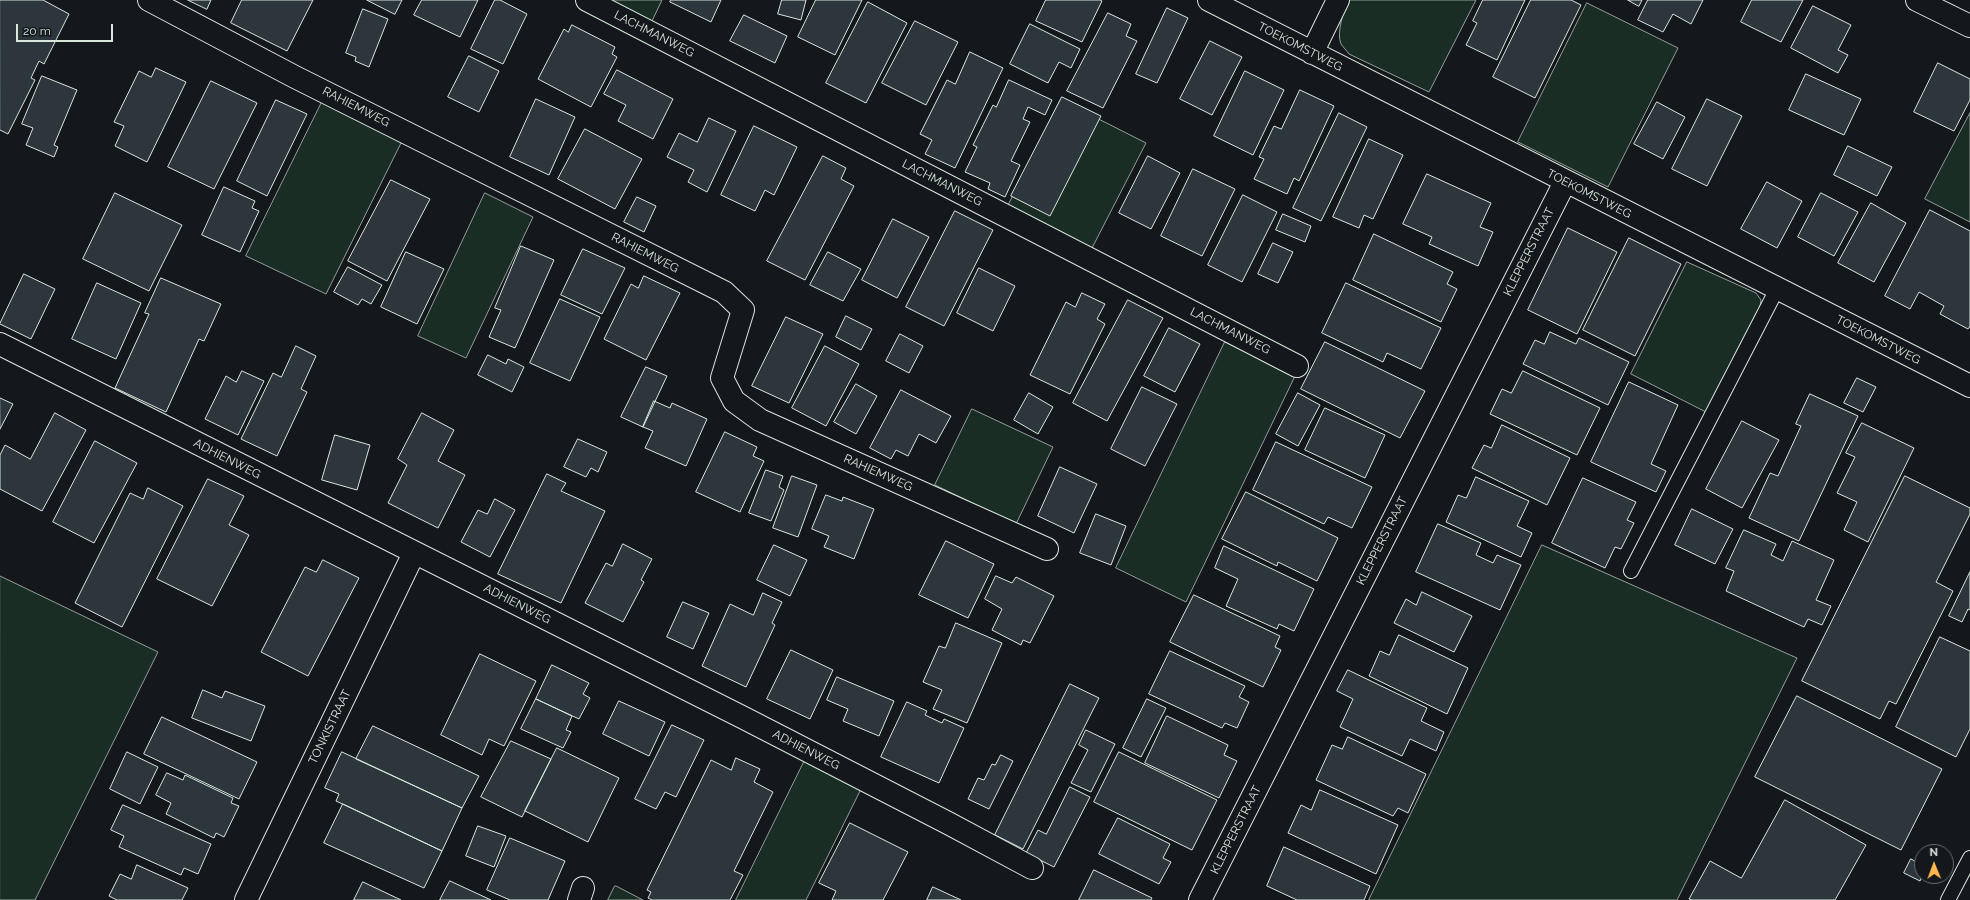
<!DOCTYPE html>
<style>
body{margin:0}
#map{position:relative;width:1970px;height:900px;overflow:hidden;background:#14181c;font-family:Raleway,sans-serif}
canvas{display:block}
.north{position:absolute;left:1914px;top:844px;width:40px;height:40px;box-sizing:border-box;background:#14181c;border:1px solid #626a69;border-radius:50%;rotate:359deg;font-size:11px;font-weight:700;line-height:16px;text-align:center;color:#d8e6dc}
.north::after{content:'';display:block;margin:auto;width:14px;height:18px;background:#ffb74d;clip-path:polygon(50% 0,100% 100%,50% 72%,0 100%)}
.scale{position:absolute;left:16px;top:24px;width:97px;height:18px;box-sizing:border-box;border:2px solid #d8e6dc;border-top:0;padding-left:5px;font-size:12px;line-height:14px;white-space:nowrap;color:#d8e6dc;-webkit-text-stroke:3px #14181c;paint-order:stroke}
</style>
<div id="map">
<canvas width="1970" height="900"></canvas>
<div class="north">N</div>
<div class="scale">20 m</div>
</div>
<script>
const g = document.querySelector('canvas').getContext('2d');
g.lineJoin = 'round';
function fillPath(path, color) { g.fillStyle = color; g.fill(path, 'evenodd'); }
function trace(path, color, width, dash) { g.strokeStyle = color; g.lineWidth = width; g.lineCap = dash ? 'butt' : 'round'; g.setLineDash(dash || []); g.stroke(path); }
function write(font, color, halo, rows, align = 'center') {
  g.font = font + ' Raleway,sans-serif'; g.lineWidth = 3; g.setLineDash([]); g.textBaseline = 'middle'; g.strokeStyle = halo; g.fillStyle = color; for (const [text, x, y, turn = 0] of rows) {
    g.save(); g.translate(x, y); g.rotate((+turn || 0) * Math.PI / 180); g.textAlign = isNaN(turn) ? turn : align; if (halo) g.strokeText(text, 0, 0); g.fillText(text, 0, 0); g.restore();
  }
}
const green = new Path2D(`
 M610 0H662L652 21Z
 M1348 0H1476L1429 92 1349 54C1347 51 1343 47 1341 44 1336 33 1344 10 1348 0Z
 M1587 3 1678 48 1608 187 1518 142Z
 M1061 100 1146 143 1092 248 1008 206Z
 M322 102 402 141 326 294 246 256Z
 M1970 113V222L1925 199Z
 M485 193 533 217 466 358 418 336Z
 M1687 262 1756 293 1761 300 1760 307 1706 412 1631 374Z
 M1225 342 1295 376 1186 602 1116 568Z
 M972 409 1053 447 1016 524 935 485Z
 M1542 545 1797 658 1677 900H1369Z
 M0 576 158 652 35 900H0Z
 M805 760 862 787 806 900H736Z
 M615 886H616L643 900H608Z`);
const building = new Path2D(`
 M0 0H43L69 14 44 64 39 61 31 78 35 80 8 134 0 130Z
 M188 0H211L207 9Z
 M242 0H313L287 51 231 23Z
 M367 0H402L395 14Z
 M422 0H478L460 37 414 15Z
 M495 0H500L527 14 503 64 471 49Z
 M671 0H721L711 22 670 2Z
 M782 0H806L801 20 778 14Z
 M816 0H862L835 55 798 37Z
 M1046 0H1100L1102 1 1082 42 1036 21Z
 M1483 0H1525L1497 60 1466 45 1477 23 1473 21Z
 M1531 0H1571L1581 5 1535 98 1493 77Z
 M1628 0H1642L1639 6Z
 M1648 0H1703L1691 24 1673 14 1663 32 1638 20Z
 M1752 0H1803L1781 42 1741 22Z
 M868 2 907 23 866 103 826 83Z
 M1813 6 1851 25 1838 50 1848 55 1838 73 1791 48Z
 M1167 8 1188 18 1157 83 1136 74Z
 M363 9 388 19 369 67 355 61 356 57 346 53Z
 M1108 13 1131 24 1126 36 1137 41 1103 108 1067 91Z
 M744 15 787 36 775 63 730 41Z
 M915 21 958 42 926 105 882 83Z
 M1030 24 1080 49 1071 68 1059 62 1048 83 1010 64Z
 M572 25 615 47 612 54 617 57 591 107 538 79 564 29 568 32Z
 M1210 41 1242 57 1212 115 1180 99Z
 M970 52 1003 68 955 168 925 154 932 140 920 134 947 80 955 84Z
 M469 56 499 71 479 112 448 97Z
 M1938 63 1970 79V100L1954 131 1914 112Z
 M156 68 186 82 147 162 115 146 124 126 114 122 139 71 151 77Z
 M617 70 673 99 653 139 618 121 626 105 604 94Z
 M1245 71 1284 90 1253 155 1214 136Z
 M1806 74 1861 99 1844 135 1789 110Z
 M42 76 77 90 54 145 58 147 54 157 26 145 33 128 22 124Z
 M1009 80 1052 100 1045 115 1028 107 1023 119 1030 122 1011 161 1020 165 1005 197 988 189 990 183 965 172 977 147 973 145 993 105 996 107Z
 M211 81 257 103 214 189 168 167Z
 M1300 90 1334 106 1299 181 1294 178 1287 194 1254 179 1264 159 1259 157 1274 126 1281 129Z
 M1062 97 1101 116 1050 216 1011 196Z
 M536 99 575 117 549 175 510 157Z
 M1707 99 1742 116 1707 186 1672 169Z
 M276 100 307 114 267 196 237 181Z
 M1657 102 1685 117 1663 159 1634 144Z
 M1339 113 1367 127 1321 221 1293 208Z
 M709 118 736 131 707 192 688 182 694 170 667 157 679 133 697 142Z
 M754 126 797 147 774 195 765 190 755 211 721 195Z
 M585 129 642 159 615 209 558 179Z
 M1369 139 1403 155 1373 219 1364 215 1359 228 1333 217Z
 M1848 146 1892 167 1877 196 1834 175Z
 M823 156 846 168 841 179 854 186 805 280 767 261Z
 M1148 156 1180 173 1151 229 1119 213Z
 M1193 169 1235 189 1202 256 1161 236Z
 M1427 174 1491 203 1480 227 1493 232 1478 266 1429 244 1432 237 1403 224Z
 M391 180 430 199 387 281 348 261Z
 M1767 182 1802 201 1777 248 1741 229Z
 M224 187 255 201 252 208 259 211 240 252 202 235Z
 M115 193 182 225 149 291 83 259Z
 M1821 193 1858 212 1834 256 1798 237Z
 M1243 195 1277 212 1242 282 1208 265Z
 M637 197 656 206 644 232 624 222Z
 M1871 203 1906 223 1874 282 1838 263Z
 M1930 210 1970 231V326L1968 329 1940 314 1944 306 1919 292 1910 309 1885 296Z
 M955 211 993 230 944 326 906 307Z
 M1283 214 1311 226 1305 242 1276 230Z
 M893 219 929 237 897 298 862 280Z
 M1568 228 1617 252 1577 334 1528 310Z
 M1374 234 1453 272 1447 284 1457 289 1441 322 1353 280Z
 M1629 238 1681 264 1635 356 1583 330Z
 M1273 243 1293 252 1278 283 1258 274Z
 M521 246 554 260 515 348 489 337 501 310 495 308Z
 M583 249 625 268 602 314 561 295Z
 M406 252 444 269 417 324 381 307Z
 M828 252 861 269 843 301 810 285Z
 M348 267 382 285 371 304 362 299 358 305 334 292Z
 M979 268 1015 286 993 331 957 313Z
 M24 274 55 289 31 339 0 324Z
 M644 276 680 293 646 360 604 339 631 284 638 288Z
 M161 278 221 304 204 341 199 339 166 412 115 388 149 314 145 313Z
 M97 283 141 303 116 359 72 339Z
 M1346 283 1441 328 1421 369 1387 353 1383 362 1322 333Z
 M1082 293 1105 304 1097 319 1105 324 1070 394 1030 375 1066 302 1075 307Z
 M560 299 600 317 570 381 530 363Z
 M1128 300 1163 318 1107 421 1073 403Z
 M846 316 872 329 861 350 836 337Z
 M786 317 823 334 789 403 752 386Z
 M1169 328 1200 344 1175 392 1144 376Z
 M1550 332 1576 344 1579 338 1629 362 1608 405 1523 364 1535 340 1544 344Z
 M900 334 923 346 909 373 886 361Z
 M1325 342 1425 391 1400 438 1301 389Z
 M296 346 316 356 301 389 307 392 277 456 241 439 273 373 281 377Z
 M825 346 859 364 826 426 792 408Z
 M488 355 506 364 508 359 524 367 512 392 478 375Z
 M646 367 667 376 643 427 621 417Z
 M242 371 264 381 238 435 205 419 226 376 236 382Z
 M1523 371 1600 408 1577 455 1490 414 1502 389 1511 393Z
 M1857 378 1876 387 1863 412 1844 403Z
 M1629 382 1678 405 1651 464 1666 471 1656 492 1591 462Z
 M856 384 877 396 856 434 834 422Z
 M1142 387 1177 404 1145 466 1111 449Z
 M901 390 951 416 936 443 919 434 908 456 896 450 891 459 870 448Z
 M1029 393 1053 407 1038 434 1014 420Z
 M1298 393 1320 405 1298 446 1276 434Z
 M1810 394 1858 416 1799 541 1749 518 1770 473 1778 476 1801 426 1796 424Z
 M0 398 13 404 0 429Z
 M654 401 670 408 672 403 707 419 686 466 645 448 653 431 643 427Z
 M1325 408 1385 435 1365 478 1305 450Z
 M55 413 86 430 42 511 0 489V455L5 445 30 459Z
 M422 413 454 430 438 461 465 475 438 528 388 503 407 465 398 459Z
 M1742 421 1779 440 1742 508 1706 489Z
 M1862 423 1914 448 1868 542 1844 530 1857 502 1837 493 1855 457 1846 453Z
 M1502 425 1570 458 1547 505 1472 468 1484 445 1491 448Z
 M725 432 757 447 753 456 764 461 740 512 696 492Z
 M335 435 370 445 357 490 322 480Z
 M578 439 607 452 598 472 591 468 586 477 564 467Z
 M95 441 137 463 94 543 53 522Z
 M1276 442 1372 487 1352 528 1328 517 1324 524 1253 490Z
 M1060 467 1097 484 1074 533 1038 516Z
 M766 470 783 476 779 487 784 490 771 521 749 513Z
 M547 474 566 483 561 491 605 511 561 603 498 574Z
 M792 476 817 485 798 537 773 528Z
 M1905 476 1970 508V514L1936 582 1953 591 1896 704 1889 701 1880 719 1802 681Z
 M1476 477 1529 501 1517 526 1532 533 1521 557 1446 522 1458 495 1466 498Z
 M1583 478 1636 502 1627 520 1634 523 1621 549 1615 547 1605 568 1552 543Z
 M208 479 244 496 229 525 249 535 212 606 157 579Z
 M148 488 183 506 122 627 75 603 130 493 143 499Z
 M1246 492 1338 538 1317 581 1278 562 1277 566 1222 539Z
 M826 495 842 501 843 497 874 509 854 559 824 547 829 536 812 529Z
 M495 499 515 510 490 557 461 542 478 510 487 514Z
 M1692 509 1733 529 1715 564 1675 545Z
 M1096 514 1126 526 1111 565 1080 553Z
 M1438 524 1481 543 1476 555 1493 563 1497 555 1521 565 1500 610 1416 572Z
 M1744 530 1776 544 1771 555 1783 561 1792 541 1834 560 1816 600 1831 606 1822 625 1808 619 1804 627 1726 591 1734 571 1726 568Z
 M946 541 994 564 968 618 919 595Z
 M623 544 652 559 641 580 644 582 623 622 585 603 606 563 612 566Z
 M774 545 807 560 790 596 757 580Z
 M1224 546 1314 589 1294 631 1279 624 1277 629 1226 606 1238 579 1215 568Z
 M323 560 359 578 308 676 261 652 305 567 316 572Z
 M1970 572V610L1968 609 1962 622 1949 616Z
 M996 576 1012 583 1016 577 1054 596 1030 643 1023 640 1021 645 992 630 1002 609 985 599Z
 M1422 592 1472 616 1454 652 1394 623 1406 599 1416 605Z
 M763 593 782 602 772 623 775 625 746 687 702 666 730 604 753 615Z
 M1194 595 1280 636 1275 647 1281 650 1263 687 1170 642Z
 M683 602 709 613 693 649 667 637Z
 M956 623 1002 643 967 723 933 709 942 690 923 682 939 646 945 648Z
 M1399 635 1468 668 1447 714 1369 676 1380 651 1389 655Z
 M1940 637 1970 651V729L1956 757 1896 727Z
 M791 650 833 670 810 719 767 699Z
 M1170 651 1245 686 1239 697 1249 702 1237 728 1225 723 1222 728 1149 694Z
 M480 654 536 681 504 746 489 739 482 755 441 735Z
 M552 665 589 683 583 694 590 698 579 719 536 699Z
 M1348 670 1427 708 1421 721 1444 732 1436 751 1410 739 1402 756 1340 727 1353 699 1337 691Z
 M837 677 894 701 879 736 843 721 848 709 827 700Z
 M1070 684 1099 698 1023 849 995 835Z
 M203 690 222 698 225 691 265 706 251 741 192 718Z
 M1797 696 1942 769 1901 850 1755 777Z
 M536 699 572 716 566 730 571 732 563 748 521 729Z
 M1147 699 1166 708 1141 757 1123 748Z
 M619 701 665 722 649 756 603 734Z
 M907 702 927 711 925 715 942 723 944 719 964 728 939 783 881 757Z
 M1167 716 1228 745 1224 755 1237 761 1219 798 1145 763Z
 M162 717 257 762 239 799 144 754Z
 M672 725 704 740 676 797 665 792 656 809 635 799Z
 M373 726 479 776 462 808 356 759Z
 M1086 730 1115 744 1091 792 1071 783 1088 750 1079 745Z
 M1348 737 1426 774 1408 813 1398 808 1393 816 1316 780 1332 745 1342 749Z
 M511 741 551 759 522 817 481 797Z
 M557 748 619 778 588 842 525 811Z
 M127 752 158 767 140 804 110 789Z
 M342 752 462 808 442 851 336 801 339 794 325 788Z
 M1119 752 1217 800 1192 850 1094 802Z
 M1001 755 1013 761 989 809 968 799 978 778 984 780 992 764 995 765Z
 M736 758 760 769 754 782 773 792 734 871 743 875 730 900H652L648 898 651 892 647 890 711 760 731 770Z
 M167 773 183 780 185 775 233 798 231 803 239 806 224 837 216 833 214 838 166 814 171 803 156 795Z
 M1070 787 1090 797 1054 867 1026 853 1038 830 1046 834Z
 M1320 790 1398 825 1376 874 1288 833 1301 805 1311 810Z
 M1785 800 1866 845 1835 900H1692L1689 899 1710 861 1741 878Z
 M343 804 442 851 424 888 324 843Z
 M123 805 211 844 198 874 184 868 181 875 119 847 124 836 111 830Z
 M1118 818 1170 844 1163 858 1171 862 1159 884 1099 854Z
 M850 823 908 852 883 900H832L836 891 819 883Z
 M478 826 506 836 494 867 466 856Z
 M510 838 565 861 548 900H510L487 890Z
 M1284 847 1370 886 1364 900H1297L1267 886Z
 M1911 859 1922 865V876L1920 881 1904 873Z
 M137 865 188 888 182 900H117L109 896 120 874 131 879Z
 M1094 870 1152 898 1151 900H1079Z
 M450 881 491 900H440Z
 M363 882 401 900H354Z
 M933 887 961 900H927Z`);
const lane = new Path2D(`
 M1631 571 1777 289
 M1948 900 1970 858`);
const street = new Path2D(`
 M149 0 295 77 724 292 743 310 722 378 734 401 760 420 1047 549
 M587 0 1297 366
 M1209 0 1970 386
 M1917 0 1970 26
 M1312 53 1338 0
 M0 344 744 718 948 823 1032 868
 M246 900 414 553
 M579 900 583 888
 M1200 900 1565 182`);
const streetNames = [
 ["LACHMANWEG",654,34,27],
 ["TOEKOMSTWEG",1300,47,27],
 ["RAHIEMWEG",356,107,27],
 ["LACHMANWEG",942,183,27],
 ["TOEKOMSTWEG",1589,194,27],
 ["KLEPPERSTRAAT",1529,252,-63],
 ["RAHIEMWEG",645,253,27],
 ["LACHMANWEG",1230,331,27],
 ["TOEKOMSTWEG",1878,340,27],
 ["ADHIENWEG",227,459,27],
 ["RAHIEMWEG",878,473,24],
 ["KLEPPERSTRAAT",1382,541,-63],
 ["ADHIENWEG",517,604,27],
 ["TONKISTRAAT",330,727,-64],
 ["ADHIENWEG",806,750,27],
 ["KLEPPERSTRAAT",1236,830,-63]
];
fillPath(green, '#1a2d24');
trace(green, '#939e99', 1);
fillPath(building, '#2c363c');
trace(building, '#d8e6dc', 1);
trace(lane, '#d8e6dc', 16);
trace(street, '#d8e6dc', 24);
trace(lane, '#14181c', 14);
trace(street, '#14181c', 22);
write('12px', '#d8e6dc', '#14181c', streetNames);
</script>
